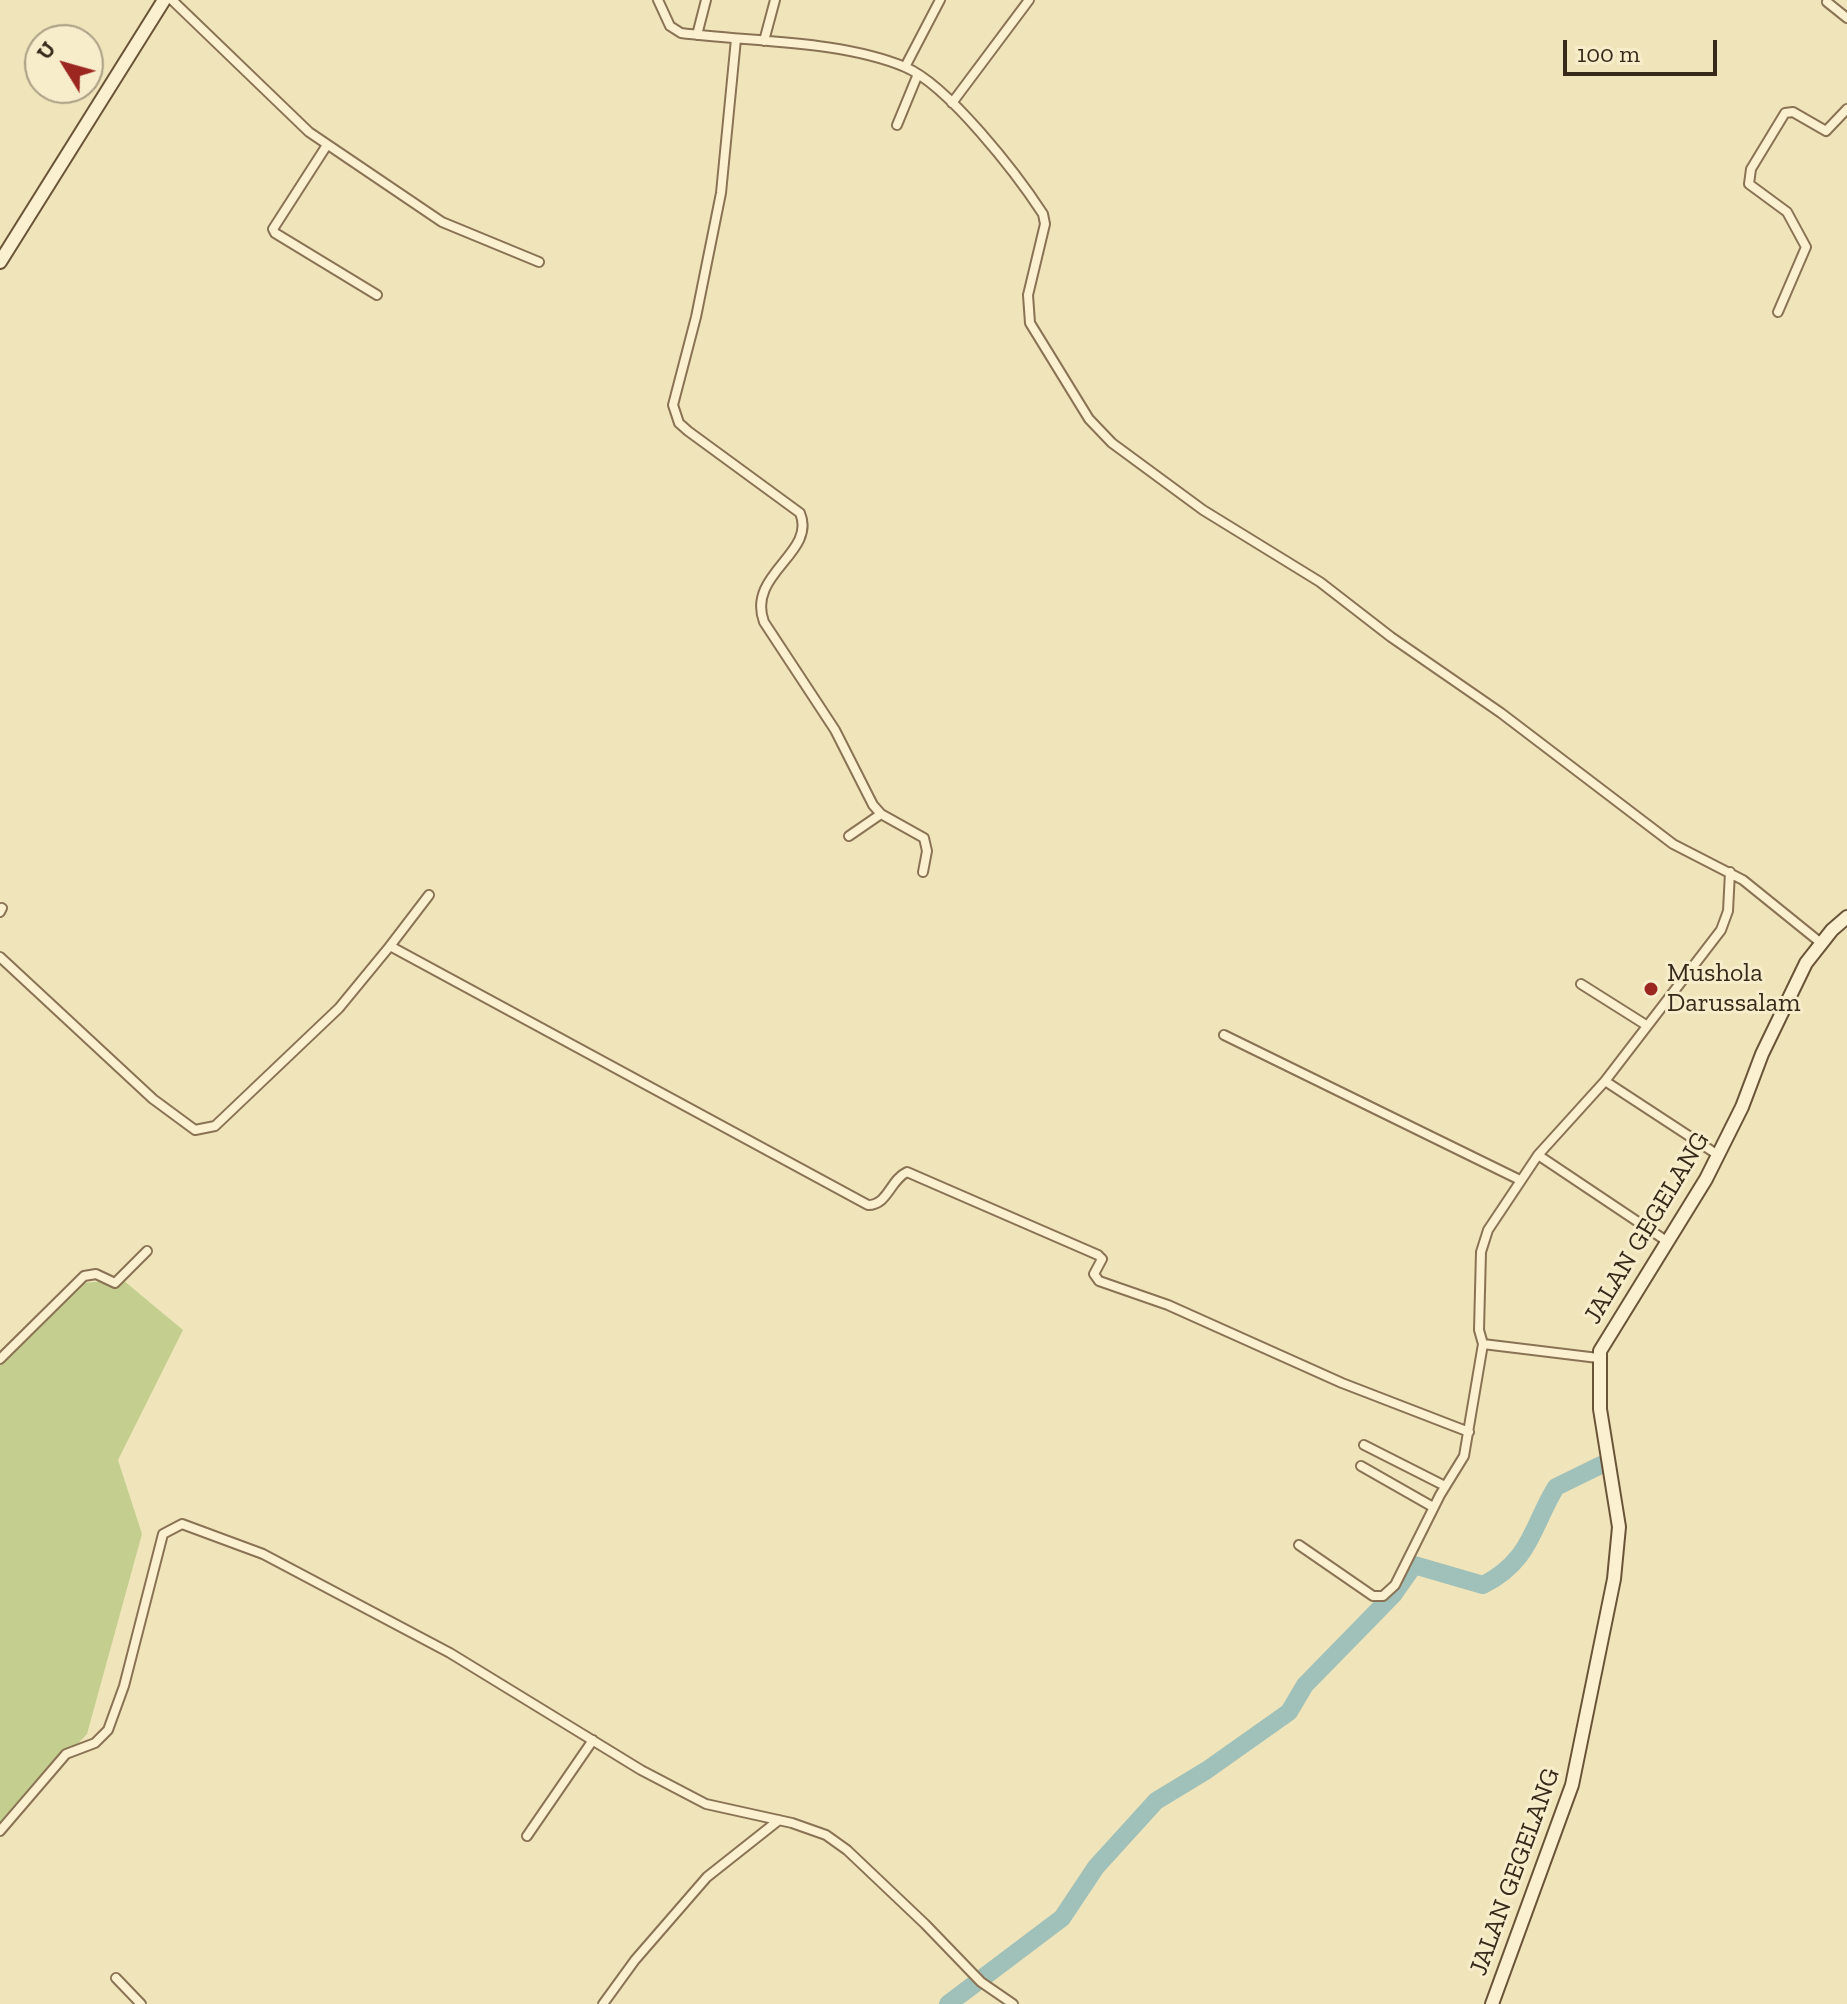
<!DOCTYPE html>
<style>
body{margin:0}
#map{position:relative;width:1847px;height:2004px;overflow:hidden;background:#f0e4bb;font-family:"Zilla Slab",serif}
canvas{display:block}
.north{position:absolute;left:24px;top:24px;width:80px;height:80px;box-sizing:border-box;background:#f7edcb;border:2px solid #aa9f84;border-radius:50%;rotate:307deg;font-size:22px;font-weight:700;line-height:32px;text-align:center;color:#372a1a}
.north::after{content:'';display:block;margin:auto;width:28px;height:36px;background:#9c2620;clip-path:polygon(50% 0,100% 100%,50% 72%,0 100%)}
.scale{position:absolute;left:1563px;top:40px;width:154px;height:36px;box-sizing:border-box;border:4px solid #372a1a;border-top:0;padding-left:10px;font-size:24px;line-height:28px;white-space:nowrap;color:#372a1a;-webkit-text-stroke:6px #f7edcb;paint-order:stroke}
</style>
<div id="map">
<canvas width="1847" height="2004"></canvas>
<div class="north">U</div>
<div class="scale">100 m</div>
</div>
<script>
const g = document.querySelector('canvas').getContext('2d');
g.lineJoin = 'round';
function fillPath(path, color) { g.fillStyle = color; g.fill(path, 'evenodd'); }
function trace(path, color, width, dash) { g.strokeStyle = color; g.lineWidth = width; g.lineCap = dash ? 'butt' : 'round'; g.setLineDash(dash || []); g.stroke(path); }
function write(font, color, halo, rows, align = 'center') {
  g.font = font + ' "Zilla Slab",serif'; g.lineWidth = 6; g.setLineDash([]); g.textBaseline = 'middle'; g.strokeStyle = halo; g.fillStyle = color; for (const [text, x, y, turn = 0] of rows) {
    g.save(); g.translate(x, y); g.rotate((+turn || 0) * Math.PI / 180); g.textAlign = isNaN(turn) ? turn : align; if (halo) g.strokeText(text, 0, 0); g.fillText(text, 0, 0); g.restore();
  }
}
const green = new Path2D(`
 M123 1280 183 1330 118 1460 142 1534 87 1734 0 1827V1365L82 1283Z`);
const river = new Path2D(`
 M948 2004 1062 1918 1096 1867 1156 1801 1207 1770 1289 1712 1305 1685 1393 1595 1414 1565 1483 1585C1531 1561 1532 1526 1556 1487L1601 1465`);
const street = new Path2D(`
 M172 0 309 132 442 222 539 262
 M658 0 670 26 681 33C751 42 840 40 905 67 948 85 1017 174 1043 214L1045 224 1028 295 1030 323 1089 419 1112 443 1203 510 1320 582 1391 637 1501 713 1673 844 1743 880 1821 943
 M1827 2 1847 18
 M697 35 706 0
 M736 39 721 193 696 317 673 405 679 423 688 431 800 513C817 553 746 574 764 622L835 730 873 805 881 814 924 838 927 851 923 872
 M764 41 775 0
 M905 67 940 0
 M952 103 1029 0
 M897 125 918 74
 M327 145 273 229 275 233 377 295
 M1778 312 1806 247 1787 212 1749 184 1751 169 1785 113 1793 112 1826 131 1847 109
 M849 836 881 814
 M0 912 2 908
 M390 946 429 895
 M0 957 153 1099 195 1130 215 1126 339 1008 390 946 868 1205C888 1205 890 1180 907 1172L1098 1255 1102 1259 1094 1274 1099 1281 1168 1305 1342 1383 1469 1432
 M1581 984 1646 1025
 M1224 1035 1520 1180
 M1605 1081 1718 1155
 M1538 1155 1668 1242
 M1483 1344 1598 1358
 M0 1359 84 1276 96 1274 115 1283 147 1251
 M1364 1445 1445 1486
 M1361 1466 1433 1507
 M1299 1545 1373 1596H1383L1395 1585 1440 1495 1464 1456 1483 1344 1479 1330 1481 1252 1488 1230 1538 1155 1605 1081 1721 930 1728 911 1730 872
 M0 1831 66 1754 95 1743 108 1730 124 1686 163 1534 182 1524 263 1554 450 1653 641 1770 706 1804 792 1823 826 1835 847 1850 925 1924 981 1982 1013 2004
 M527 1836 593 1740
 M116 1978 141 2004
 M603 2004 635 1960 707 1877 779 1820`);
const secondary = new Path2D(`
 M0 262 164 0
 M1492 2004 1572 1785 1614 1579 1619 1527 1600 1409V1351L1706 1179 1742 1107 1762 1054 1806 963 1832 930 1847 917`);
const markers = [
 [1651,989,8,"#9c2620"]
];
const poiNames = [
 ["Mushola",1667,974],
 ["Darussalam",1667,1004]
];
const streetNames = [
 ["JALAN GEGELANG",1647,1228,-59],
 ["JALAN GEGELANG",1515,1872,-70]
];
fillPath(green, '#c4cf8f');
trace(river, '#a0c1b9', 18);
trace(street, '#897354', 12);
trace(secondary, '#6a5438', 16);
trace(street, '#fbf0cf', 8);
trace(secondary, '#fbf0cf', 12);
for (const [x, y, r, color] of markers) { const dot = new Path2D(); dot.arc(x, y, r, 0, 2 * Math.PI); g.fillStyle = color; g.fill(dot); trace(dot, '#f7edcb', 3); }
write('26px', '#372a1a', '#f7edcb', poiNames, 'left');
write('26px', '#372a1a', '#f7edcb', streetNames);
</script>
